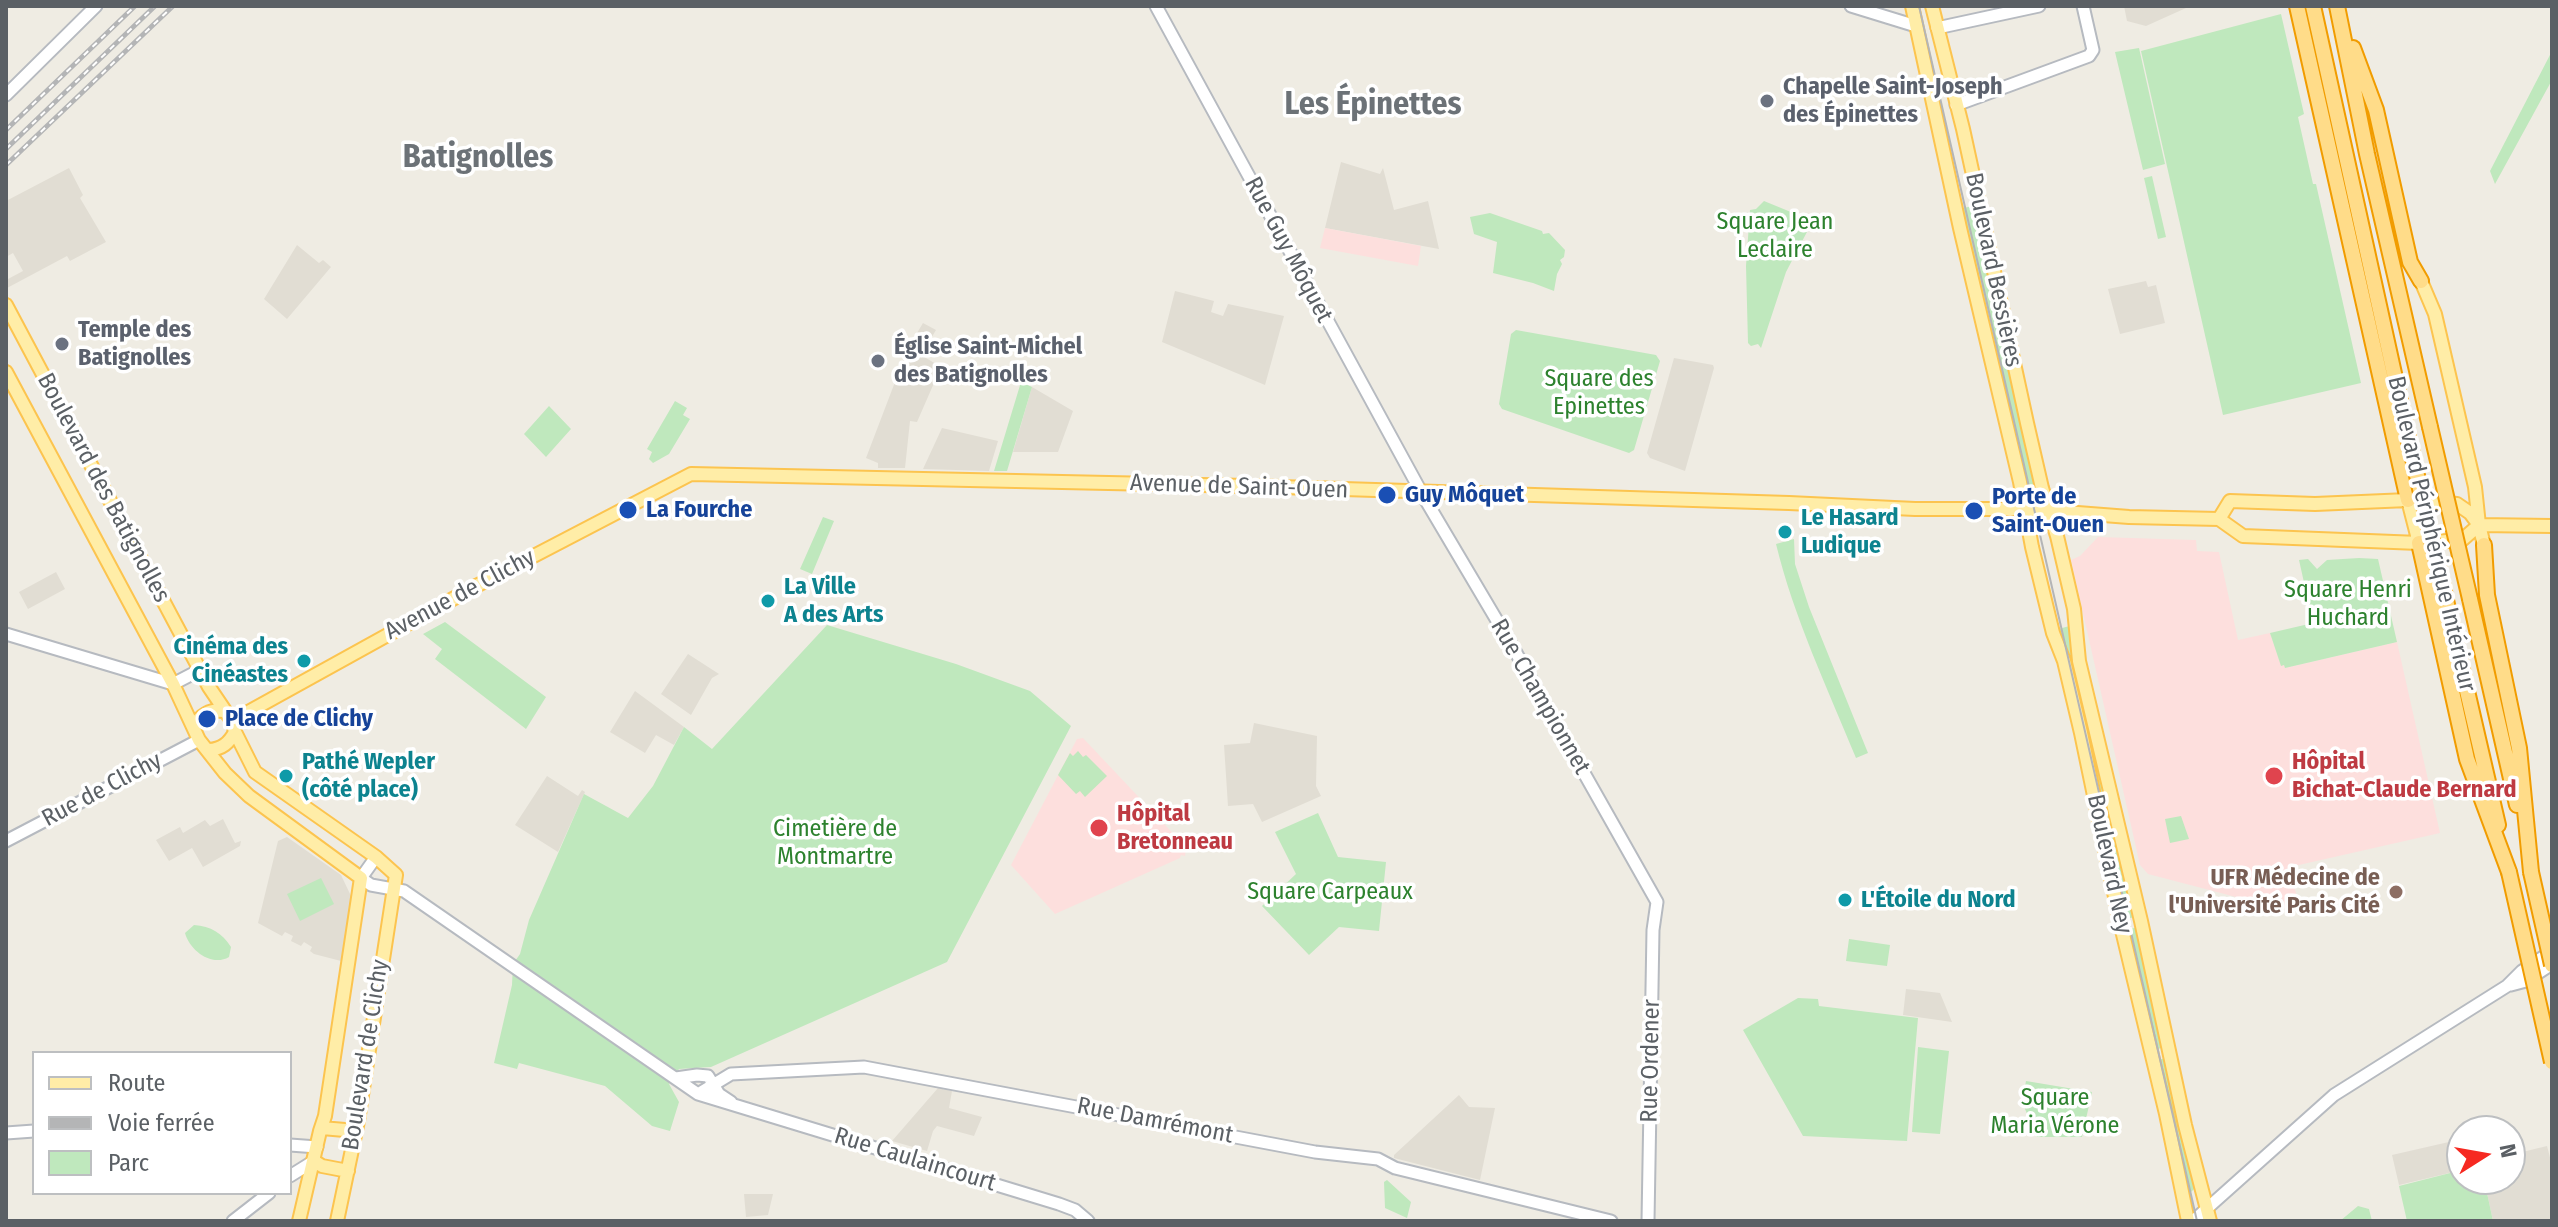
<!DOCTYPE html>
<meta charset="utf-8">
<style>
body{margin:0}
#map{position:relative;width:2558px;height:1227px;overflow:hidden;background:#efece3;font-family:"Fira Sans Condensed",sans-serif}
canvas{display:block}
.frame{position:absolute;inset:0;border:8px solid #5b6065;pointer-events:none}
.legend{position:absolute;left:32px;top:1051px;width:260px;height:144px;box-sizing:border-box;background:#fff;border:2px solid #bdbfc1;margin:0;padding:10px 14px;list-style:none;font-size:24px;color:#5b6065}
.legend li{display:flex;align-items:center;gap:16px;height:40px}
.legend b{width:40px;border:2px solid #bdbfc1}
.north{position:absolute;left:2446px;top:1115px;width:80px;height:80px;box-sizing:border-box;background:#fff;border:2px solid #bdbfc1;border-radius:50%;rotate:79deg;font-size:22px;font-weight:700;line-height:32px;text-align:center;color:#5b6065}
.north::after{content:'';display:block;margin:auto;width:28px;height:36px;background:#f62921;clip-path:polygon(50% 0,100% 100%,50% 72%,0 100%)}
</style>
<div id="map">
<canvas width="2558" height="1227"></canvas>
<div class="frame"></div>
<ul class="legend">
<li><b style="height:10px;background:#ffeda7"></b>Route</li>
<li><b style="height:10px;background:#b4b5b6"></b>Voie ferrée</li>
<li><b style="height:22px;background:#bfe8bd"></b>Parc</li>
</ul>
<div class="north">N</div>
</div>
<script>
const g = document.querySelector('canvas').getContext('2d');
g.lineJoin = 'round';
function fillPath(path, color) { g.fillStyle = color; g.fill(path, 'evenodd'); }
function trace(path, color, width, dash) { g.strokeStyle = color; g.lineWidth = width; g.lineCap = dash ? 'butt' : 'round'; g.setLineDash(dash || []); g.stroke(path); }
function write(font, color, halo, rows, align = 'center') {
  g.font = font + ' "Fira Sans Condensed",sans-serif'; g.lineWidth = 7; g.setLineDash([]); g.textBaseline = 'middle'; g.strokeStyle = halo; g.fillStyle = color; for (const [text, x, y, turn = 0] of rows) {
    g.save(); g.translate(x, y); g.rotate((+turn || 0) * Math.PI / 180); g.textAlign = isNaN(turn) ? turn : align; if (halo) g.strokeText(text, 0, 0); g.fillText(text, 0, 0); g.restore();
  }
}
const education = new Path2D(`
 M2124 6H2186V8L2146 26 2127 21Z
 M1341 162 1380 174 1383 168 1394 210 1428 201 1439 249 1325 228Z
 M69 168 83 195 80 198 106 242 70 261 67 256 7 288 6 277 8 279 23 271 13 253 6 257V201Z
 M297 245 319 263 323 260 331 267 287 319 264 299Z
 M2146 281 2148 287 2156 285 2165 323 2120 334 2108 289Z
 M1175 291 1214 301 1211 312 1223 316 1228 304 1284 316 1265 385 1162 342Z
 M923 323 936 330 921 355 941 367 917 422 910 421 905 468H878V463L866 458 908 348Z
 M1674 358 1713 365 1714 368 1685 471 1650 458 1647 453Z
 M1032 387 1073 411 1058 452H1013Z
 M942 428 998 441 989 471 923 469Z
 M56 572 65 589 28 609 19 592Z
 M688 654 719 674 712 678 691 715 661 694Z
 M635 691 684 727 674 745 656 735 645 753 610 732Z
 M1254 723 1317 736 1316 786 1321 796 1262 822 1253 804 1228 806 1224 745 1250 743Z
 M547 776 578 796 582 790 585 792 558 852 515 825Z
 M223 819 235 843 241 841 240 846 203 867 192 848 169 861 156 840 180 827 183 833 205 820 210 826Z
 M287 837 341 875 351 896 341 961 314 954 310 951 312 947 304 942 301 946 291 941 293 936 285 932 282 936 258 923 278 841Z
 M1906 989 1940 993 1952 1022 1903 1015Z
 M938 1088 952 1091 949 1108 982 1117 974 1136 937 1126 933 1131 927 1151 892 1141Z
 M1459 1095 1469 1107 1495 1108 1480 1180 1394 1158V1155Z
 M2462 1139V1170L2399 1185 2392 1155Z
 M2547 1146 2552 1165V1221H2493L2484 1179H2510V1155Z
 M744 1194H773L768 1215 746 1217Z`);
const medical = new Path2D(`
 M1325 228 1421 246 1418 266 1320 248Z
 M2098 537 2196 540 2197 551 2219 552 2238 640 2270 633 2281 665H2284L2285 668 2397 642 2440 833 2290 867 2297 898 2287 908 2282 909 2148 874 2140 865 2071 560 2080 556Z
 M1083 738 1183 844 1182 847 1186 848 1185 856 1181 855 1180 858 1055 914 1011 865 1077 739Z`);
const green = new Path2D(`
 M2281 14 2304 114 2298 117 2313 184H2316L2361 383 2223 415 2141 51Z
 M2139 48 2165 164 2143 170 2115 52Z
 M2552 51V80L2495 184 2490 171Z
 M2152 176 2166 237 2158 239 2144 178Z
 M1764 201 1803 217V224L1808 230 1786 272 1761 348 1758 344 1751 346 1748 343 1746 266 1750 210 1756 209Z
 M1977 205 2037 486H2026L1959 209Z
 M1490 213 1542 231 1543 234 1549 233 1565 250 1564 257 1560 260 1562 264 1557 274 1554 291 1533 283 1493 273 1497 242 1474 234 1470 217Z
 M1516 330 1656 355 1660 361 1634 450 1629 453 1502 409 1499 404 1511 334Z
 M1021 382 1032 387 1007 471H994Z
 M675 401 687 408 683 415 690 419 669 454 653 463 649 459 652 452 647 449Z
 M549 406 571 429 546 457 524 434Z
 M823 517 834 521 812 574 800 569Z
 M1794 539 1795 564 1809 607 1868 753 1856 758C1827 687 1794 618 1776 544Z
 M2359 558 2378 559 2397 642 2285 668 2284 665 2281 666 2270 633 2313 623 2299 560 2308 559 2317 569 2327 560Z
 M445 622 546 697 526 729 435 659 442 649 423 634Z
 M827 625 956 664 1030 691 1071 726 947 962 711 1067 679 1069 669 1084 679 1102 670 1131 652 1126 605 1086 519 1063 517 1069 494 1063 512 985 513 964 520 954 529 920 584 794 628 818 653 786 684 727 712 749Z
 M2073 625 2136 917 2124 919 2055 630Z
 M1078 751 1083 757 1086 755 1107 776 1085 797 1080 791 1076 794 1058 775 1070 753 1073 756Z
 M1318 813 1338 857 1386 862 1379 931 1339 927 1309 955 1262 906 1296 874 1275 832Z
 M2181 816 2189 839 2170 843 2165 819Z
 M321 878 334 904 300 921 287 894Z
 M194 925C211 926 222 933 231 947L229 957C212 967 190 951 185 933Z
 M2138 927 2165 1047 2154 1050 2126 930Z
 M1849 939 1890 945 1887 966 1846 961Z
 M1798 998 1818 999 1819 1006 1918 1018 1907 1141 1803 1136 1743 1030Z
 M1918 1047 1949 1051 1940 1134 1912 1132Z
 M2167 1058 2195 1188 2189 1194 2156 1060Z
 M2026 1081 2092 1092 2082 1137H2037L2022 1102Z
 M2462 1170V1179H2484L2493 1221H2407L2399 1186Z
 M1387 1180 1411 1202 1407 1218 1385 1208 1384 1182Z
 M2358 1206 2369 1209 2372 1221H2340Z`);
const secondary = new Path2D(`
 M1156 6 1425 499 1515 651 1657 902 1653 930 1648 1221
 M1851 6 1916 26
 M1937 28 2039 6
 M6 95 96 6
 M1956 105 2089 56 2093 50 2083 6
 M6 634 173 684 200 670
 M6 841 199 740
 M376 857 361 878 371 885 404 891 698 1094 1059 1204 1075 1210 1088 1221
 M2511 985 2526 981 2552 964
 M676 1078 697 1075 708 1076 719 1094 731 1102
 M698 1094 731 1074 864 1067 1315 1152 1378 1159 1395 1168 1611 1221
 M6 1133 34 1131
 M290 1145 317 1147
 M290 1176 314 1161
 M233 1221 269 1193
 M2193 1221 2334 1095 2507 986 2522 971 2552 951`);
const primary = new Path2D(`
 M1912 6 1960 228 2020 482 2032 547 2053 633 2064 661 2081 733 2121 926 2166 1114 2188 1221
 M1932 6 1963 129 2027 423 2042 488 2057 536 2074 609 2079 661 2141 921 2185 1125 2210 1221
 M2421 281 2435 314 2475 487 2479 525 2484 545
 M6 305 209 687 232 721 235 732 255 772 376 857 396 875 358 1121 337 1221
 M6 372 173 684 199 740 225 773 249 796 361 878 325 1116 320 1131 299 1221
 M2408 500 2419 543
 M2219 519 2230 501 2315 504 2408 500 2457 504 2470 513 2479 525
 M2479 525 2552 526
 M232 721 478 585 691 474 1248 486 1789 503 1915 509H2026L2129 517 2219 519 2243 536 2419 543 2462 540 2479 525
 M194 727C200 715 210 709 224 711
 M209 750C222 749 229 743 235 732
 M322 1128 356 1131
 M314 1161 322 1166 348 1171`);
const highway = new Path2D(`
 M2297 6 2408 500
 M2313 6 2408 437
 M2337 6 2367 154 2430 427
 M2353 48 2376 110 2410 262 2421 281
 M2419 543 2467 759 2509 872
 M2484 545 2487 595 2519 748 2531 872
 M2470 599 2517 805
 M2446 600 2498 825`);
const tram = new Path2D(`
 M1919 6 2197 1221`);
const rail = new Path2D(`
 M6 130 135 6
 M6 149 155 6
 M6 165 173 6`);
const highwayBridge = new Path2D(`
 M2430 427 2470 599
 M2408 437 2446 600
 M2509 872 2552 1062
 M2531 872 2552 965`);
const markers = [
 [1767,101,8,"#6b7280"],
 [62,344,8,"#6b7280"],
 [878,361,8,"#6b7280"],
 [1387,495,10,"#1a4fb4"],
 [628,510,10,"#1a4fb4"],
 [1974,511,10,"#1a4fb4"],
 [1785,532,8,"#0f9aa8"],
 [768,601,8,"#0f9aa8"],
 [304,661,8,"#0f9aa8"],
 [207,719,10,"#1a4fb4"],
 [286,776,8,"#0f9aa8"],
 [2274,776,10,"#e0444e"],
 [1099,828,10,"#e0444e"],
 [2396,892,8,"#8d6e63"],
 [1845,900,8,"#0f9aa8"]
];
const worshipNames = [
 ["Chapelle Saint-Joseph",1783,87],
 ["des Épinettes",1783,115],
 ["Temple des",78,330],
 ["Batignolles",78,358],
 ["Église Saint-Michel",894,347],
 ["des Batignolles",894,375]
];
const parkNames = [
 ["Square Jean",1775,222],
 ["Leclaire",1775,250],
 ["Square des",1599,379],
 ["Epinettes",1599,407],
 ["Square Henri",2348,590],
 ["Huchard",2348,618],
 ["Cimetière de",835,829],
 ["Montmartre",835,857],
 ["Square Carpeaux",1330,892],
 ["Square",2055,1098],
 ["Maria Vérone",2055,1126]
];
const streetNames = [
 ["Rue Guy Môquet",1288,250,62],
 ["Boulevard Bessières",1993,270,78],
 ["Avenue de Saint-Ouen",1239,487,2],
 ["Boulevard des Batignolles",103,488,62],
 ["Boulevard Périphérique Intérieur",2431,534,77],
 ["Avenue de Clichy",460,595,-28],
 ["Rue Championnet",1540,697,60],
 ["Rue de Clichy",102,790,-28],
 ["Boulevard Ney",2109,864,78],
 ["Boulevard de Clichy",366,1055,-81],
 ["Rue Ordener",1651,1061,-89],
 ["Rue Damrémont",1155,1121,11],
 ["Rue Caulaincourt",915,1160,17]
];
const transitNames = [
 ["Guy Môquet",1405,495],
 ["Porte de",1992,497],
 ["Saint-Ouen",1992,525],
 ["La Fourche",646,510],
 ["Place de Clichy",225,719]
];
const cultureNames = [
 ["Le Hasard",1801,518],
 ["Ludique",1801,546],
 ["La Ville",784,587],
 ["A des Arts",784,615],
 ["Cinéma des",288,647,"right"],
 ["Cinéastes",288,675,"right"],
 ["Pathé Wepler",302,762],
 ["(côté place)",302,790],
 ["L'Étoile du Nord",1861,900]
];
const healthNames = [
 ["Hôpital",2292,762],
 ["Bichat-Claude Bernard",2292,790],
 ["Hôpital",1117,814],
 ["Bretonneau",1117,842]
];
const educationNames = [
 ["UFR Médecine de",2380,878],
 ["l'Université Paris Cité",2380,906]
];
const districtNames = [
 ["Les Épinettes",1373,105],
 ["Batignolles",478,158]
];
fillPath(education, '#e1ddd3');
fillPath(medical, '#fddfdd');
fillPath(green, '#bfe8bd');
trace(secondary, '#b6bac0', 15);
trace(primary, '#fcc44f', 16);
trace(highway, '#f19c00', 18);
trace(secondary, '#fff', 11);
trace(primary, '#ffeda7', 12);
trace(highway, '#ffdc89', 14);
trace(tram, '#b4b5b6', 2);
trace(rail, '#b4b5b6', 5);
trace(rail, '#fff', 2, [6]);
trace(highwayBridge, '#f19c00', 18, []);
trace(highwayBridge, '#ffdc89', 14);
for (const [x, y, r, color] of markers) { const dot = new Path2D(); dot.arc(x, y, r, 0, 2 * Math.PI); g.fillStyle = color; g.fill(dot); trace(dot, '#fff', 3); }
write('bold 24px', '#5b616d', '#fff', worshipNames, 'left');
write('24px', '#2d822e', '#fff', parkNames);
write('24px', '#5b6065', '#fff', streetNames);
write('bold 24px', '#164399', '#fff', transitNames, 'left');
write('bold 24px', '#0d838f', '#fff', cultureNames, 'left');
write('bold 24px', '#be3a42', '#fff', healthNames, 'left');
write('bold 24px', '#785e54', '#fff', educationNames, 'right');
write('bold 32px', '#6c7277', '#fff', districtNames);
</script>
